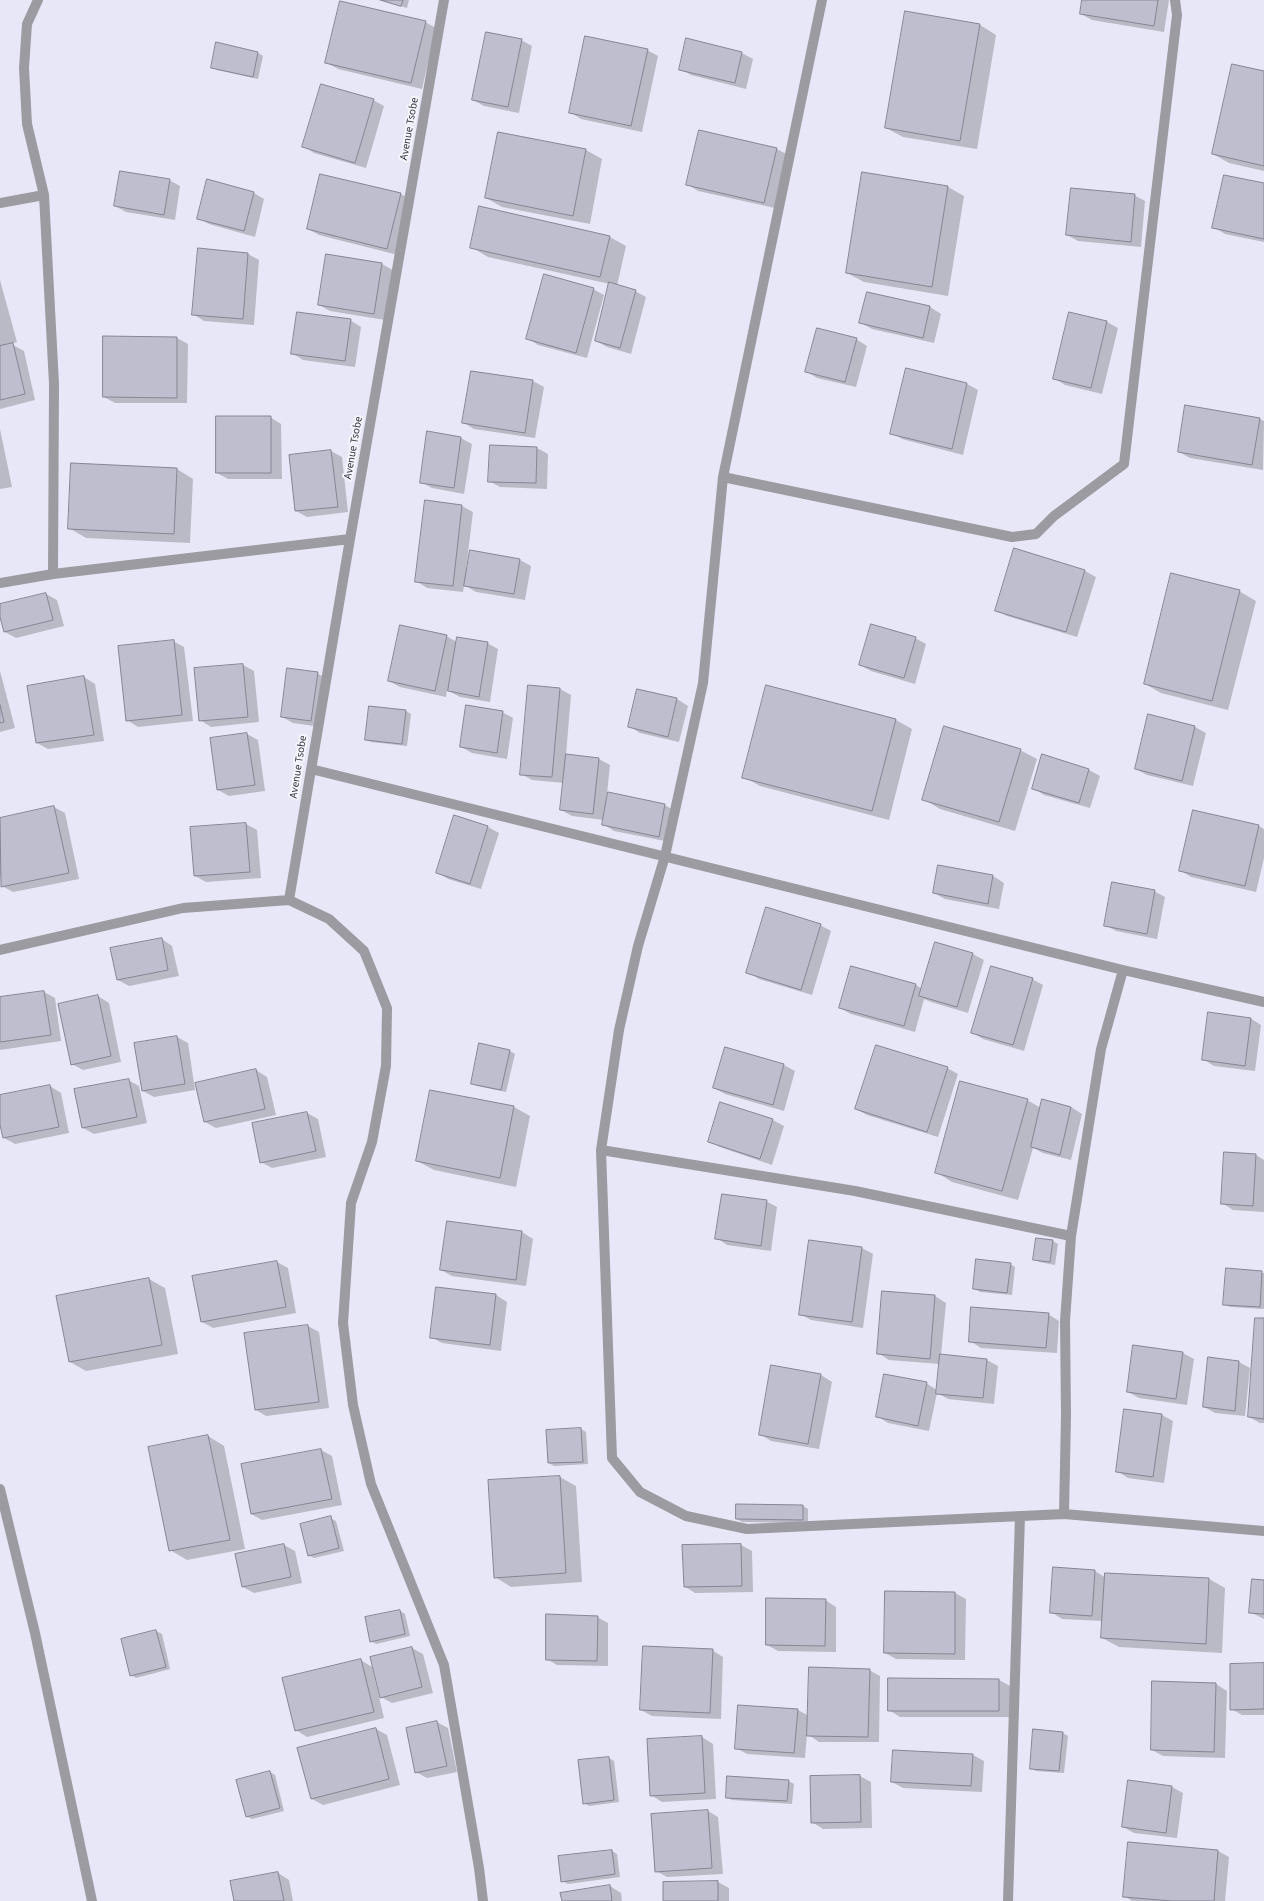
<!DOCTYPE html>
<style>
body{margin:0}
canvas{display:block;background:#e8e7f7}
</style>
<canvas width="1264" height="1901"></canvas>
<script>
const g = document.querySelector('canvas').getContext('2d');
g.lineJoin = 'round';
function fillPath(path, color) { g.fillStyle = color; g.fill(path, 'evenodd'); }
function trace(path, color, width, dash) { g.strokeStyle = color; g.lineWidth = width; g.lineCap = dash ? 'butt' : 'round'; g.setLineDash(dash || []); g.stroke(path); }
function write(font, color, halo, rows, align = 'center') {
  g.font = font + ' "Source Sans 3",sans-serif'; g.lineWidth = 4; g.setLineDash([]); g.textBaseline = 'middle'; g.strokeStyle = halo; g.fillStyle = color; for (const [text, x, y, turn = 0] of rows) {
    g.save(); g.translate(x, y); g.rotate((+turn || 0) * Math.PI / 180); g.textAlign = isNaN(turn) ? turn : align; if (halo) g.strokeText(text, 0, 0); g.fillText(text, 0, 0); g.restore();
  }
}
const shadow = new Path2D(`
 M378 0H409L407 8Z
 M1083 0H1169L1164 32 1092 20 1081 14Z
 M425 22 436 28 422 89 338 69 327 63Z
 M980 25 996 35 977 149 903 137 886 128Z
 M521 40 532 46 519 113 484 106 473 100Z
 M217 44 258 53 263 56 258 79 217 70 212 67Z
 M647 50 658 56 642 132 581 119 570 112Z
 M742 53 753 59 746 89 691 75 680 69Z
 M1264 72V171L1229 163 1213 154Z
 M373 100 384 106 366 168 314 153 303 146Z
 M498 133 586 150 602 159 590 224 502 207 486 198Z
 M777 149 788 155 775 208 698 191 687 184Z
 M863 173 948 187 964 196 948 296 864 282 847 273Z
 M169 180 180 186 175 220 126 212 115 206Z
 M1264 184V242L1225 234 1214 227Z
 M254 193 264 199 255 237 209 224 198 218Z
 M401 194 411 200 398 255 319 235 308 229Z
 M1134 195 1145 201 1141 247 1078 241 1067 235Z
 M610 237 626 246 617 286 635 291 646 297 631 354 607 347 596 341 610 284 488 257 471 247Z
 M199 250 248 254 259 260 254 325 204 321 193 314Z
 M326 256 382 264 393 270 385 320 330 311 319 305Z
 M0 280 17 342 11 344 24 351 35 400 0 409Z
 M593 289 604 295 587 358 538 345 527 338Z
 M930 307 941 314 934 343 872 329 861 323Z
 M1070 313 1107 322 1118 328 1102 394 1065 385 1054 378Z
 M350 320 361 327 355 367 303 360 292 353Z
 M177 338 188 344 187 403H115L104 397Z
 M856 339 867 346 856 387 817 378 806 371Z
 M907 369 967 384 978 390 963 455 902 439 892 433Z
 M533 381 544 387 535 438 474 429 464 423Z
 M270 417 281 424 282 479H228L217 473Z
 M1260 419 1264 421 1263 470 1190 458 1179 452Z
 M0 429 12 487 0 489Z
 M461 438 472 444 464 494 432 488 421 482Z
 M537 448 548 454 547 489 500 487 489 481Z
 M331 451 342 457 348 512 307 517 296 511Z
 M72 464 177 469 193 479 190 543 86 538 69 528Z
 M426 501 462 506 473 512 466 569H468L471 552 520 560 531 566 525 600 476 592 464 585 463 592 427 588 416 581Z
 M1085 571 1096 577 1077 637 1007 616 996 610Z
 M1239 591 1256 601 1228 710 1161 693 1145 684Z
 M46 594 57 600 64 626 16 638 5 632 0 613V605Z
 M446 636 457 642 487 643 498 649 490 702 460 697 447 690 446 697 400 687 389 681Z
 M915 638 926 644 915 684 871 671 860 665Z
 M173 641 184 647 193 721 138 727 127 720Z
 M243 665 254 671 259 722 211 727 200 720Z
 M0 671 15 728 0 732Z
 M317 673 328 680 322 727 293 723 282 717Z
 M84 677 95 684 104 741 48 749 37 743Z
 M560 689 571 695 566 755 599 759 610 765 606 803H607L609 794 665 805 676 812 670 842 614 831 603 824 604 820 572 816 561 810 564 783 532 780 521 774Z
 M638 690 677 699 688 706 679 742 640 733 629 726Z
 M406 711 411 714 407 746 371 742 366 739Z
 M502 712 513 718 507 759 472 753 461 747Z
 M896 720 912 729 889 820 760 786 744 777Z
 M1195 727 1206 733 1193 786 1147 775 1136 769Z
 M247 734 258 740 265 791 229 796 218 790 211 739Z
 M1020 750 1037 759 1015 831 940 809 923 799Z
 M1043 756 1089 770 1100 776 1090 808 1044 795 1033 788Z
 M54 807 65 813 79 879 13 892 2 886 0 875V819Z
 M1193 811 1259 826 1264 829V858L1256 892 1191 877 1180 870Z
 M455 816 488 827 499 833 481 889 448 879 437 872Z
 M246 824 257 830 261 878 206 882 195 876Z
 M939 866 993 876 1004 883 999 909 945 899 934 893Z
 M1154 891 1165 897 1157 939 1116 931 1105 925Z
 M820 925 831 931 812 995 759 979 748 972Z
 M162 939 172 946 179 976 129 986 118 980Z
 M973 954 984 960 968 1013 931 1002 924 999 915 1032 851 1014 840 1008 916 985 922 989Z
 M1032 979 1043 985 1024 1051 983 1039 973 1033Z
 M44 992 55 998 61 1041 0 1050V998Z
 M98 996 109 1003 121 1062 83 1070 72 1064Z
 M1250 1018 1261 1025 1255 1071 1214 1066 1203 1059Z
 M177 1037 188 1043 195 1090 154 1097 143 1091Z
 M726 1048 784 1065 795 1071 784 1111 725 1094 714 1088Z
 M510 1051 515 1054 506 1092 477 1086 472 1083Z
 M947 1068 958 1074 938 1137 867 1115 856 1109Z
 M256 1070 267 1077 276 1115 216 1128 205 1122 196 1084Z
 M128 1080 139 1086 147 1123 94 1134 83 1128Z
 M50 1086 61 1093 69 1133 15 1144 4 1138 0 1121V1096Z
 M1027 1100 1041 1108 1043 1100 1071 1107 1082 1114 1071 1160 1043 1153 1033 1148 1018 1200 952 1182 936 1172Z
 M721 1103 773 1120 784 1126 772 1165 720 1147 709 1141Z
 M514 1107 530 1116 516 1187 434 1170 417 1161Z
 M307 1113 318 1119 326 1157 272 1168 261 1162Z
 M1225 1153 1256 1155 1264 1160V1212L1233 1210 1222 1203Z
 M766 1201 777 1207 771 1251 727 1245 717 1238Z
 M522 1232 533 1239 526 1286 452 1276 441 1270Z
 M1037 1239 1053 1241 1058 1244 1055 1265 1039 1262 1034 1259Z
 M862 1248 873 1254 863 1328 811 1320 800 1314Z
 M277 1262 288 1268 296 1313 213 1328 202 1322Z
 M1010 1264 1015 1267 1012 1295 980 1292 975 1289Z
 M1227 1270 1264 1273V1309L1230 1307 1224 1304Z
 M149 1279 165 1288 178 1354 86 1371 70 1362 57 1297Z
 M437 1288 496 1295 507 1302 501 1351 442 1343 431 1337Z
 M935 1296 946 1303 941 1355 987 1360 998 1366 994 1404 948 1399 937 1393 929 1431 888 1423 877 1416 926 1383 937 1390 940 1364 889 1360 878 1353Z
 M1048 1314 1059 1321 1057 1353 981 1348 970 1341Z
 M1264 1319V1423H1260L1249 1417Z
 M308 1326 319 1332 329 1408 266 1416 256 1410Z
 M1134 1346 1183 1353 1194 1359 1187 1405 1139 1398 1128 1392Z
 M1209 1358 1239 1362 1250 1368 1245 1416 1215 1413 1204 1407Z
 M821 1375 832 1382 819 1449 771 1441 760 1434Z
 M1125 1410 1162 1415 1173 1421 1164 1483 1128 1478 1117 1471Z
 M581 1429 586 1432 588 1464 554 1466 549 1463 547 1431Z
 M208 1436 224 1446 245 1549 187 1560 170 1550Z
 M321 1450 332 1456 342 1505 262 1520 251 1514 242 1465Z
 M560 1477 576 1486 582 1582 511 1587 495 1577Z
 M803 1506 808 1509V1523L742 1522 737 1519Z
 M330 1518 336 1521 344 1551 314 1558 308 1555Z
 M284 1545 295 1551 302 1583 254 1593 243 1587Z
 M741 1545 752 1551 753 1592 695 1593 684 1586 683 1546Z
 M1054 1568 1095 1571 1106 1578V1574L1209 1579 1225 1588 1222 1653 1119 1647 1102 1638 1103 1621 1062 1619 1051 1612Z
 M1264 1581V1619L1250 1612Z
 M955 1593 966 1599 965 1660 896 1659 885 1653Z
 M825 1600 836 1607V1652L778 1651 767 1645Z
 M400 1611 405 1614 410 1636 376 1644 371 1641Z
 M597 1617 608 1623V1666L557 1665 547 1659Z
 M156 1631 162 1634 170 1669 136 1678 131 1675Z
 M412 1648 423 1654 433 1693 392 1703 381 1697Z
 M712 1650 723 1657 721 1719 652 1716 641 1710Z
 M361 1660 372 1667 384 1718 307 1737 296 1730Z
 M1264 1664V1715H1242L1231 1709Z
 M869 1670 880 1676 879 1742H819L807 1734 805 1758 747 1754 736 1748 798 1710 809 1716Z
 M889 1679 999 1680 1010 1686V1717H900L889 1710Z
 M1216 1684 1227 1691 1225 1758 1163 1756 1152 1750Z
 M437 1722 448 1728 457 1772 427 1778 416 1772Z
 M376 1729 387 1735 400 1785 323 1805 312 1799Z
 M1063 1733 1068 1736 1064 1773 1036 1771 1031 1768Z
 M702 1737 713 1744 716 1799 662 1802 651 1795Z
 M973 1755 984 1761 982 1792 903 1788 892 1782Z
 M609 1758 614 1761 619 1802 589 1806 584 1803Z
 M270 1772 275 1775 284 1811 252 1819 246 1816Z
 M860 1776 871 1782 872 1828 823 1829 812 1822Z
 M788 1781 794 1784 792 1804 732 1800 727 1797Z
 M1129 1781 1172 1787 1183 1793 1177 1838 1134 1833 1123 1827Z
 M708 1811 718 1817 723 1874 667 1877 656 1871Z
 M612 1851 617 1854 620 1877 568 1884 562 1881Z
 M1218 1851 1229 1857 1225 1901H1132L1124 1896Z
 M278 1873 289 1880 293 1901H235Z
 M718 1882 729 1888V1901H664Z
 M610 1886 621 1893 622 1901H563Z`);
const building = new Path2D(`
 M381 0H403L401 6Z
 M1082 0H1158L1154 26 1080 14Z
 M340 1 426 21 411 83 325 63Z
 M905 11 980 24 960 141 885 128Z
 M486 32 522 39 508 107 472 100Z
 M585 36 648 49 631 126 569 113Z
 M686 38 742 52 735 83 679 70Z
 M216 42 258 52 253 77 211 68Z
 M1232 64 1264 71V166L1212 154Z
 M321 84 374 99 355 163 302 147Z
 M699 130 777 148 764 203 686 185Z
 M498 132 586 149 573 216 485 198Z
 M120 171 170 179 164 215 114 206Z
 M862 172 948 186 932 287 846 273Z
 M320 174 401 193 387 249 307 229Z
 M1224 175 1264 183V239L1212 228Z
 M207 179 254 192 244 231 197 219Z
 M1071 188 1135 194 1131 242 1066 235Z
 M479 206 610 236 600 277 470 248Z
 M198 248 248 253 243 319 192 315Z
 M326 254 382 263 374 314 318 305Z
 M544 274 594 288 576 353 526 339Z
 M609 282 636 290 620 348 595 341Z
 M867 292 930 306 923 338 859 323Z
 M297 312 351 319 345 361 291 354Z
 M1069 312 1107 321 1091 388 1053 379Z
 M817 328 857 338 845 382 805 372Z
 M103 336 177 337V398L103 397Z
 M13 343 25 394 0 400V346Z
 M906 368 967 383 952 449 890 434Z
 M471 371 533 380 525 433 462 423Z
 M1185 405 1260 418 1252 465 1178 452Z
 M216 416H271V473H216Z
 M427 431 461 437 454 488 420 483Z
 M490 445 537 447 536 483 488 482Z
 M331 450 338 507 295 511 289 455Z
 M71 463 177 468 174 534 68 529Z
 M425 500 462 505 453 586 415 582Z
 M1014 548 1085 570 1066 632 995 611Z
 M470 550 520 559 514 594 464 586Z
 M1171 573 1240 590 1212 701 1144 684Z
 M46 593 53 620 4 632 0 617V604Z
 M871 624 916 637 904 678 859 665Z
 M400 625 447 635 435 691 388 681Z
 M457 637 488 642 479 697 448 691Z
 M174 640 182 715 126 721 118 646Z
 M243 664 248 717 199 721 194 668Z
 M287 668 318 672 311 721 281 717Z
 M84 676 94 735 36 743 27 686Z
 M528 685 560 688 552 777 520 775Z
 M766 685 896 719 872 811 742 778Z
 M637 689 677 698 668 737 628 727Z
 M0 705 4 722 0 723Z
 M466 705 503 711 497 753 460 747Z
 M369 706 406 710 402 744 365 740Z
 M1148 714 1195 726 1182 781 1135 769Z
 M944 726 1021 749 999 822 922 800Z
 M247 733 255 785 217 790 210 738Z
 M566 754 599 758 593 814 560 810Z
 M1042 754 1089 769 1079 803 1032 789Z
 M608 792 665 804 659 837 602 825Z
 M54 806 69 873 1 887 0 818Z
 M1193 810 1259 825 1245 886 1179 871Z
 M454 815 488 826 470 884 436 873Z
 M246 823 250 872 194 876 190 827Z
 M938 865 993 875 988 904 933 893Z
 M1112 882 1155 890 1147 934 1104 926Z
 M766 907 821 924 801 990 746 973Z
 M162 938 168 970 117 980 110 948Z
 M935 942 973 953 957 1007 919 996Z
 M851 966 916 984 904 1026 839 1008Z
 M991 966 1033 978 1013 1045 971 1033Z
 M44 991 51 1035 0 1042V997Z
 M98 995 111 1056 71 1065 58 1004Z
 M1208 1012 1251 1018 1245 1066 1202 1060Z
 M177 1036 185 1084 142 1091 134 1043Z
 M479 1043 510 1050 501 1090 471 1084Z
 M876 1045 948 1067 927 1132 855 1109Z
 M725 1047 784 1064 773 1105 713 1088Z
 M256 1069 265 1109 204 1122 195 1083Z
 M129 1079 137 1117 82 1128 74 1089Z
 M960 1081 1028 1099 1002 1191 935 1173Z
 M50 1085 59 1127 3 1138 0 1125V1095Z
 M430 1090 514 1106 500 1178 416 1161Z
 M1042 1099 1071 1107 1060 1155 1031 1147Z
 M720 1102 773 1119 760 1159 708 1142Z
 M307 1112 316 1151 260 1163 252 1123Z
 M1224 1152 1256 1154 1253 1206 1221 1204Z
 M722 1194 767 1200 761 1246 715 1239Z
 M447 1221 522 1231 516 1280 440 1270Z
 M1036 1238 1053 1240 1050 1262 1033 1260Z
 M809 1240 862 1247 852 1322 799 1315Z
 M976 1259 1011 1263 1007 1293 973 1289Z
 M277 1261 286 1307 201 1322 192 1276Z
 M1226 1268 1262 1271 1260 1307 1223 1305Z
 M149 1278 162 1345 69 1362 56 1296Z
 M436 1287 496 1294 490 1345 430 1338Z
 M882 1291 935 1295 930 1359 877 1354Z
 M971 1307 1049 1313 1046 1348 969 1342Z
 M1255 1318H1264V1419L1248 1417Z
 M308 1325 319 1402 255 1410 244 1333Z
 M1133 1345 1183 1352 1176 1399 1127 1392Z
 M940 1354 987 1359 983 1398 936 1394Z
 M1208 1357 1239 1361 1235 1411 1203 1407Z
 M771 1365 821 1374 808 1444 759 1435Z
 M884 1374 927 1382 918 1426 876 1417Z
 M1124 1409 1162 1414 1153 1477 1116 1472Z
 M581 1428 583 1462 548 1463 546 1430Z
 M208 1435 230 1540 169 1551 148 1447Z
 M321 1449 332 1499 251 1514 241 1464Z
 M560 1476 566 1573 494 1578 488 1480Z
 M736 1504 803 1505V1520L736 1519Z
 M331 1516 339 1548 308 1556 300 1524Z
 M284 1544 291 1577 242 1587 235 1554Z
 M741 1544 742 1586 684 1587 682 1545Z
 M1053 1567 1095 1570 1092 1616 1050 1613Z
 M1105 1573 1209 1578 1206 1644 1101 1638Z
 M1252 1579 1264 1580V1614L1249 1613Z
 M885 1591 955 1592V1654L884 1653Z
 M766 1598 826 1599 825 1646 766 1645Z
 M400 1610 405 1634 370 1642 365 1617Z
 M546 1614 598 1616 597 1661 546 1660Z
 M156 1630 166 1667 130 1676 121 1639Z
 M643 1646 713 1649 710 1713 640 1710Z
 M412 1647 422 1687 380 1698 370 1657Z
 M361 1659 374 1712 295 1731 282 1678Z
 M1264 1663V1709L1230 1710V1664Z
 M809 1667 870 1669 868 1737 807 1736Z
 M888 1678 999 1679V1711H888Z
 M1152 1681 1216 1683 1214 1752 1151 1750Z
 M738 1705 798 1709 794 1753 735 1749Z
 M437 1721 447 1766 415 1773 406 1728Z
 M376 1728 389 1779 311 1799 297 1748Z
 M1033 1729 1063 1732 1059 1771 1030 1769Z
 M702 1736 705 1793 650 1796 647 1739Z
 M893 1750 973 1754 971 1786 891 1782Z
 M609 1757 614 1800 583 1804 578 1760Z
 M270 1771 280 1808 246 1817 236 1780Z
 M860 1775 861 1822 811 1823 810 1776Z
 M727 1776 789 1780 787 1801 726 1798Z
 M1128 1780 1172 1786 1166 1833 1122 1827Z
 M708 1810 712 1868 655 1872 651 1814Z
 M1128 1842 1218 1850 1214 1901H1172L1123 1897Z
 M612 1850 615 1874 561 1882 558 1856Z
 M278 1872 284 1901H234L230 1881Z
 M718 1881V1901H663V1882Z
 M610 1885 612 1901H562L560 1893Z`);
const street = new Path2D(`
 M38 0 27 24 24 68 27 124 44 195 54 384 53 574
 M822 0 723 477 703 683 665 856 638 946 619 1030 601 1150 612 1458 640 1492 686 1516 747 1529 1064 1514 1264 1531
 M0 203 44 195
 M723 477 1012 537 1036 534 1054 516 1124 464 1177 15 1175 0
 M0 583 53 574 350 539
 M311 769 1123 970 1264 1002
 M289 900 350 539 444 0
 M0 950 183 908 289 900 329 919 364 951 387 1008 386 1066 372 1142 351 1203 343 1323 353 1405 371 1484 444 1665 479 1868 483 1901
 M601 1150 855 1191 1071 1236
 M0 1489 35 1633 92 1901
 M1064 1514 1066 1415 1065 1321 1071 1236 1101 1049 1123 970
 M1008 1901 1020 1516`);
const streetNames = [
 ["Avenue Tsobe",410,129,-80],
 ["Avenue Tsobe",354,448,-80],
 ["Avenue Tsobe",299,767,-81]
];
fillPath(shadow, '#0003');
fillPath(building, '#bfbece');
trace(building, '#868594', 1);
trace(street, '#9c9ba2', 10);
write('11px', '#35353b', '#f5f5ff', streetNames);
</script>
